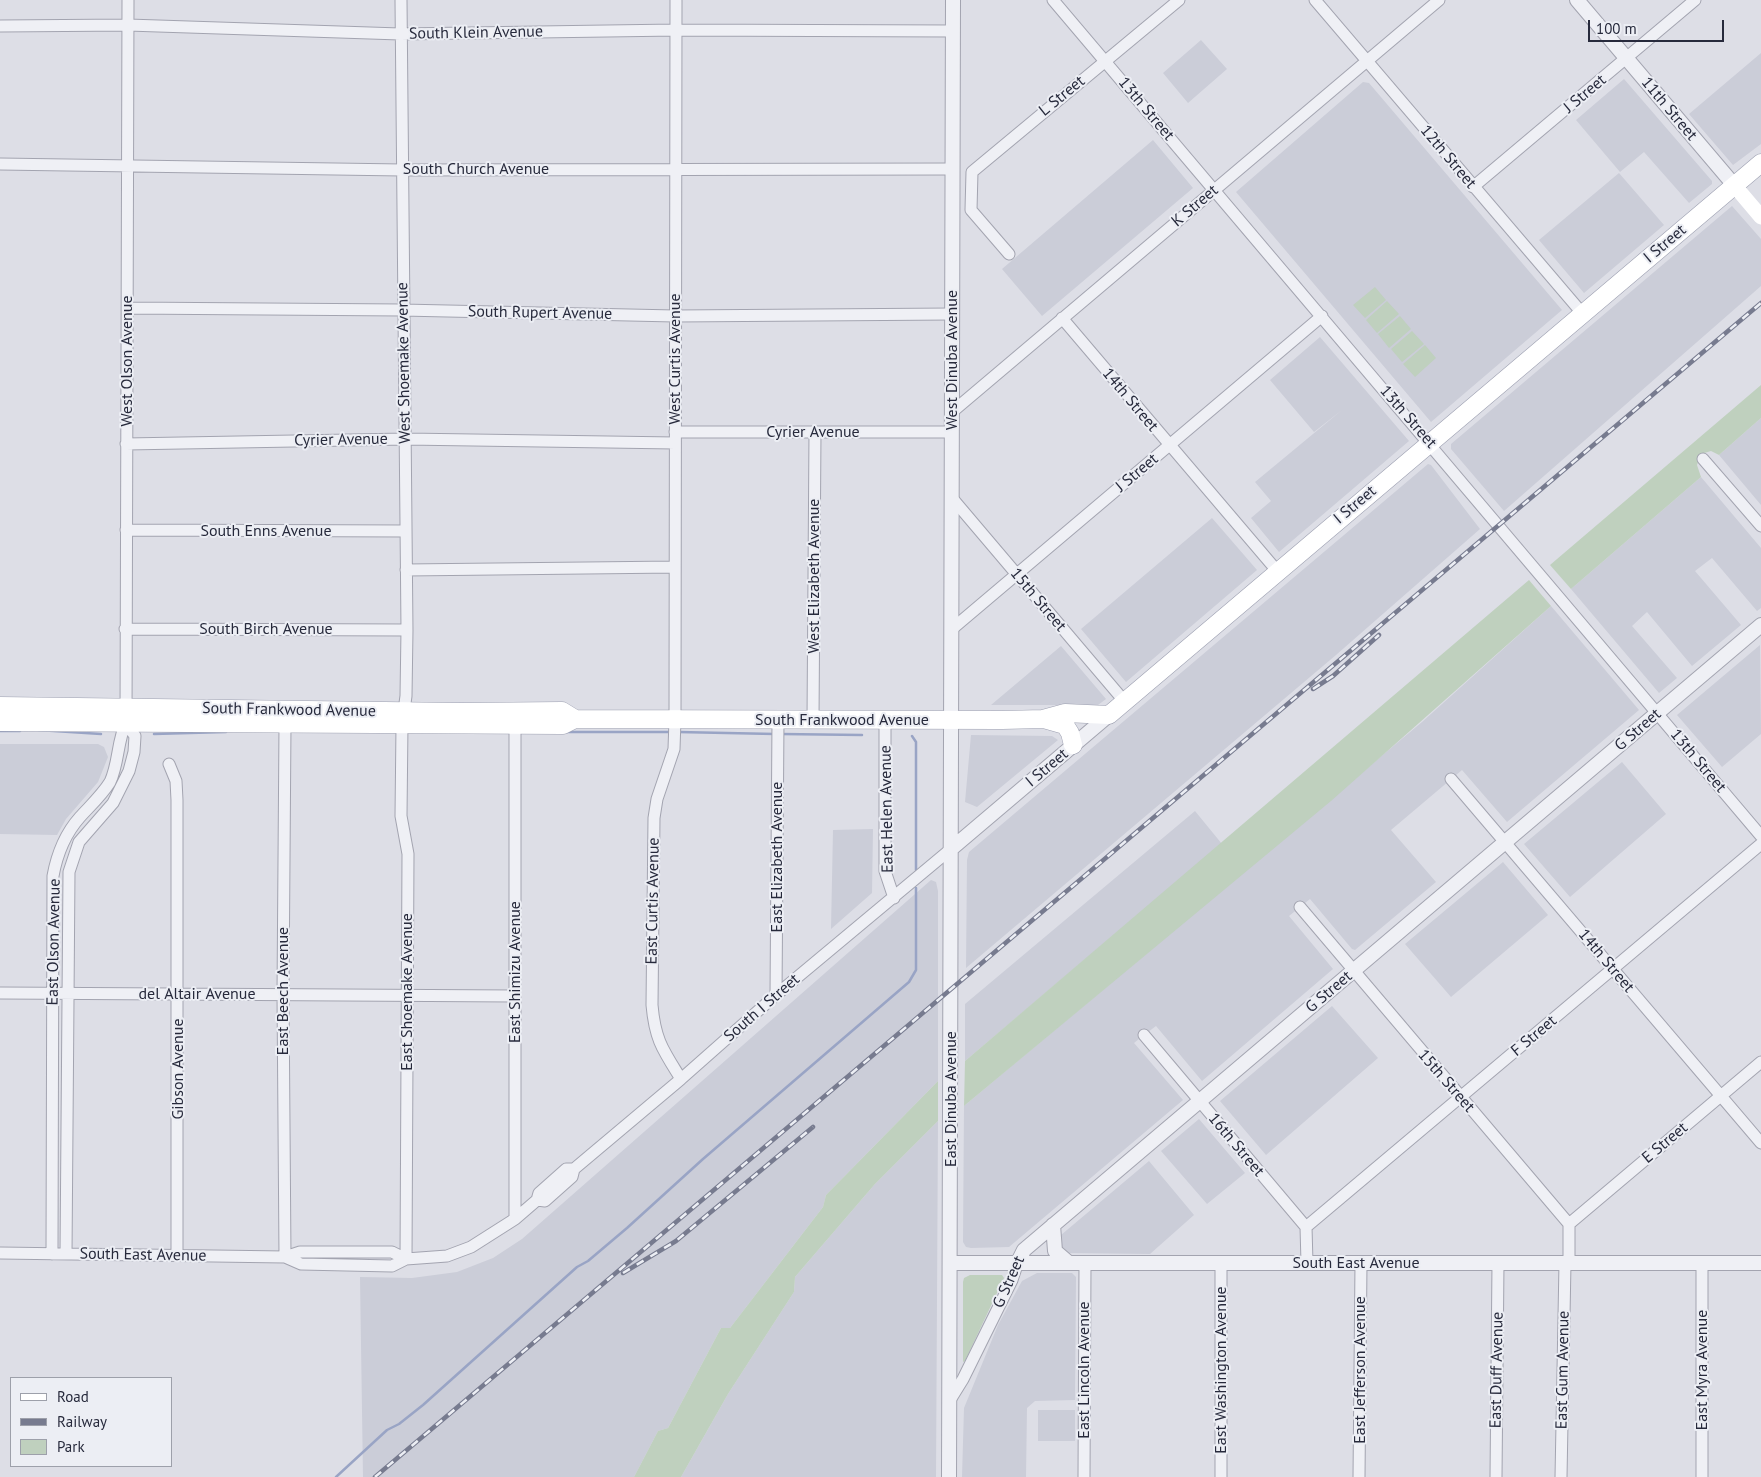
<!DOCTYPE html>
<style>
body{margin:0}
#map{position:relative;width:1761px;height:1477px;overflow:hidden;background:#dddee6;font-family:"PT Sans",sans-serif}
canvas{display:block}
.legend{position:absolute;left:10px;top:1377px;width:162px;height:90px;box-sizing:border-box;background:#eceef4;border:1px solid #9da0aa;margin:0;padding:6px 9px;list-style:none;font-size:15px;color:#272a3c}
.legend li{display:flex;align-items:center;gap:10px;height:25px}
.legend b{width:25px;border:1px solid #9da0aa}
.scale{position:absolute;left:1588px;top:20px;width:136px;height:22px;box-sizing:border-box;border:2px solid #272a3c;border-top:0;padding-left:6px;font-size:15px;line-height:18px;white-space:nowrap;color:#272a3c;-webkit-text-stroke:4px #eceef4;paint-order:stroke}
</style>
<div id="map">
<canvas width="1761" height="1477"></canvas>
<ul class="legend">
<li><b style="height:6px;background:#fff"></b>Road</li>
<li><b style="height:6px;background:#777b8f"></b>Railway</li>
<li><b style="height:14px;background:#bfd0be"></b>Park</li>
</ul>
<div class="scale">100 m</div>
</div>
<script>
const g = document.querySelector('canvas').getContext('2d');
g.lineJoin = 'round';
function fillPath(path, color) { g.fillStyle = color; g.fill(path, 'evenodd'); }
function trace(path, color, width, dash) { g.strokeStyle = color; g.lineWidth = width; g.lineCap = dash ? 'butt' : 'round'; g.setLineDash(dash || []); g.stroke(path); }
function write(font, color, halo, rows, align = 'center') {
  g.font = font + ' "PT Sans",sans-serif'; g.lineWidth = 4; g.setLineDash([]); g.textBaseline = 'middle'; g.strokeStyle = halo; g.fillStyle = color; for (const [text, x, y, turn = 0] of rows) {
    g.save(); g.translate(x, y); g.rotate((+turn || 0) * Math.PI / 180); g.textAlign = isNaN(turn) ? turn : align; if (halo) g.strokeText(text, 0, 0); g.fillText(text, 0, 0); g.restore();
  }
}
const built = new Path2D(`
 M1201 40 1227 69 1188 103 1163 73Z
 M1761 53V144L1733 165 1689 114Z
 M1624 79 1712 181V184L1689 203 1644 152 1620 172 1576 120Z
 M1363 82 1369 83 1562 310 1431 422 1236 192Z
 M1153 140 1193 188 1042 316 1002 269Z
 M1619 173 1664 225 1584 293 1539 240Z
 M1732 206 1761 239V286L1504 511 1451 449V444Z
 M1320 337 1409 441 1279 552 1251 518 1271 501 1255 482 1342 410 1314 432 1270 380Z
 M1761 418V505L1719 455Z
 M1428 464 1431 465 1480 529 1336 655 966 968 967 860 969 852Z
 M1701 477 1761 548V608L1757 611 1712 558 1695 571 1741 625 1692 666 1647 612 1632 626 1677 678 1659 693 1571 589Z
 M1212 518 1257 570 1126 682 1081 629Z
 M1551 606 1639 710 1507 822 1462 770 1391 830 1436 882 1355 950 1352 949 1310 899 1289 916 1333 969 1202 1081 1156 1026 1144 1035 1134 1043 1183 1100 1009 1247 971 1248 966 1247 963 1242 964 1106 1422 722Z
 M1760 645 1761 734 1722 767 1677 715Z
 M1061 646 1106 699 1098 705H991Z
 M971 735 1052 736 1058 740 977 807 965 802Z
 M0 744H98L104 747 108 757 98 782 66 819 57 835 0 834Z
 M1622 762 1666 814 1570 897 1524 844Z
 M1195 811 1222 844 965 1061V1004Z
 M873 829 872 893 831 929 833 830Z
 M1503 862 1548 915 1451 997 1405 944Z
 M931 880 936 882 938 891V1081L826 1195 823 1207 730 1328H721L668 1428 658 1431 634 1477H363L360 1277 412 1278 457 1272 493 1258 522 1239Z
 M1332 1006 1378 1058 1266 1155 1220 1101Z
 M1199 1119 1245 1173 1207 1204 1161 1151Z
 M938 1121 936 1477H681L728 1394 794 1292 795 1277 875 1184Z
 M1149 1161 1194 1215 1150 1254 1064 1253 1057 1243 1061 1235Z
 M1037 1273H1072L1076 1277 1075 1400 1035 1401 1027 1408 1026 1477H962L964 1408 998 1325 1022 1281Z
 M1038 1410H1075V1441H1038Z`);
const green = new Path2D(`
 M1375 287 1386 300 1365 318 1353 305Z
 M1387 301 1399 314 1377 333 1366 320Z
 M1400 316 1411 329 1389 348 1378 334Z
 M1412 331 1424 344 1402 362 1391 349Z
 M1425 345 1436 358 1415 377 1403 364Z
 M1761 385V418L1719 455 1711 451 1701 454 1697 465 1701 477 1571 589 1550 565Z
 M1529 580 1551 606 1331 801 964 1106 965 1061Z
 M938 1081V1121L875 1184 795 1277 794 1292 728 1394 681 1477H634L658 1431 668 1428 721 1328H730L823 1207 826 1195Z
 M970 1275H1002L1004 1278 965 1361 963 1362V1282L964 1278Z`);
const stream = new Path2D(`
 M38 730 101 734
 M0 731H20
 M566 732H670
 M678 732 775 734
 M154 734 226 732
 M781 734 862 735
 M912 736 916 742V870
 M336 1477 387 1430 399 1424 423 1405 577 1267 588 1261 627 1228 703 1159 909 982 916 970V888`);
const minor = new Path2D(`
 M401 0 407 630 406 696 402 725 401 816 408 854 406 1259
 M676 0 675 719 674 749 657 799 654 818 652 1005C655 1040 663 1050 681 1079
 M1053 0 1761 836
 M1315 0 1582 313
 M0 26 128 25 400 34 676 30 953 31
 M0 164 402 170 952 169
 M1473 187 1695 0
 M1009 254 971 210 972 172 1179 0
 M128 308 402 310 675 316 952 314
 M1062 318 1278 572
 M952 412 1439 0
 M675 432H952
 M126 444 406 439 675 443
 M1703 459 1761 526
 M952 498 1125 702
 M126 530 406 531
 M406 570 675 567
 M125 629 407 630
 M952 629 1322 316
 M885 719V871L894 898
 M813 720 815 432
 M285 725 283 994 285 1257
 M169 764 176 781 177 800V1255
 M1451 779 1761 1143
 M1300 907 1569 1224V1263
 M0 993 515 996
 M776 995 778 720
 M1144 1035 1306 1227 1307 1263
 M537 1200 545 1201 572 1177 574 1169 681 1079 776 995 951 849
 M515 1219V725
 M1569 1224 1761 1062
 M1306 1227 1761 844
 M0 1253 285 1257 300 1252H392L406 1259
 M52 1254 53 876C57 854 64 835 80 817 90 806 102 795 110 782 119 763 117 741 126 723L128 0
 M66 1254 69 872 79 842 113 803 129 771 134 752 135 736 126 723
 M285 1257 301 1264 392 1266 406 1259 447 1256 471 1247 515 1219 537 1200 539 1193 566 1169H574
 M950 1400 963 1379 1012 1280 1018 1262
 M1084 1477 1085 1263
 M1221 1477V1264
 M1359 1477 1361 1263
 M1496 1477 1498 1263
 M1561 1477 1565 1263
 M1702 1477V1263`);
const tertiary = new Path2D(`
 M1577 0 1734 185
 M951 849 1109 715
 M1053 1225 1055 1251 1069 1263
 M1018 1262 1024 1250 1761 625
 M951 1263H1761
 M949 1477 953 0`);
const secondary = new Path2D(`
 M1734 185 1761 217`);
const primary = new Path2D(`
 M0 706 461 712 562 711 575 719
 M1044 719 1065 725 1070 733 1073 745
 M0 722 563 725 575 719 1002 720 1043 719 1065 713 1109 715 1761 163`);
const rail = new Path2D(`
 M1313 689 1333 676 1379 635
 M623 1273 676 1241 813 1127
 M375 1477 1761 303`);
const streetNames = [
 ["South Klein Avenue",476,33,-1],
 ["J Street",1585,94,-40],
 ["L Street",1062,96,-39],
 ["13th Street",1146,109,50],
 ["11th Street",1669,109,50],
 ["12th Street",1448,157,50],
 ["South Church Avenue",476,169],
 ["K Street",1195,206,-40],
 ["I Street",1665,244,-40],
 ["South Rupert Avenue",540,313,1],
 ["West Curtis Avenue",675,359,-90],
 ["West Dinuba Avenue",952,360,-90],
 ["West Olson Avenue",127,361,-90],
 ["West Shoemake Avenue",404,363,-91],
 ["14th Street",1130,400,50],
 ["13th Street",1408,417,49],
 ["Cyrier Avenue",813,432],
 ["Cyrier Avenue",341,440,-1],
 ["J Street",1137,473,-40],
 ["I Street",1355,505,-40],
 ["South Enns Avenue",266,531],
 ["West Elizabeth Avenue",814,576,-90],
 ["15th Street",1038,600,50],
 ["South Birch Avenue",266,629],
 ["South Frankwood Avenue",289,710,1],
 ["South Frankwood Avenue",842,720],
 ["G Street",1638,730,-41],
 ["13th Street",1698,761,50],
 ["I Street",1047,768,-40],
 ["East Helen Avenue",887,809,-91],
 ["East Elizabeth Avenue",777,857,-90],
 ["East Curtis Avenue",653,901,-89],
 ["East Olson Avenue",54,942,-89],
 ["14th Street",1606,961,50],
 ["East Shimizu Avenue",515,972,-90],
 ["East Beech Avenue",283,991,-90],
 ["East Shoemake Avenue",407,992,-90],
 ["G Street",1329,992,-40],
 ["del Altair Avenue",197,994],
 ["South I Street",762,1008,-41],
 ["F Street",1534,1036,-40],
 ["Gibson Avenue",178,1069,-90],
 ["15th Street",1446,1081,49],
 ["East Dinuba Avenue",951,1099,-90],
 ["E Street",1665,1143,-40],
 ["16th Street",1236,1145,50],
 ["South East Avenue",143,1255,1],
 ["South East Avenue",1356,1263],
 ["G Street",1009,1282,-66],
 ["East Lincoln Avenue",1084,1370,-90],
 ["East Washington Avenue",1221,1370,-90],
 ["East Jefferson Avenue",1360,1370,-90],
 ["East Duff Avenue",1497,1370,-89],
 ["East Gum Avenue",1563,1370,-89],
 ["East Myra Avenue",1702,1370,-90]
];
fillPath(built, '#cbcdd8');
fillPath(green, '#bfd0be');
trace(stream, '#99a4c5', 2.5);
trace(minor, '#a3a4b0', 13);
trace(tertiary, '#a3a4b0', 16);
trace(primary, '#9da0b1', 19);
trace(minor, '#eff0f5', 11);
trace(tertiary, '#eff0f5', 14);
trace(secondary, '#fff', 15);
trace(primary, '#fff', 18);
trace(rail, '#777b8f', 4.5);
trace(rail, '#eceef4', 2.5, [8]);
write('16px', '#272a3c', '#eceef4', streetNames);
</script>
